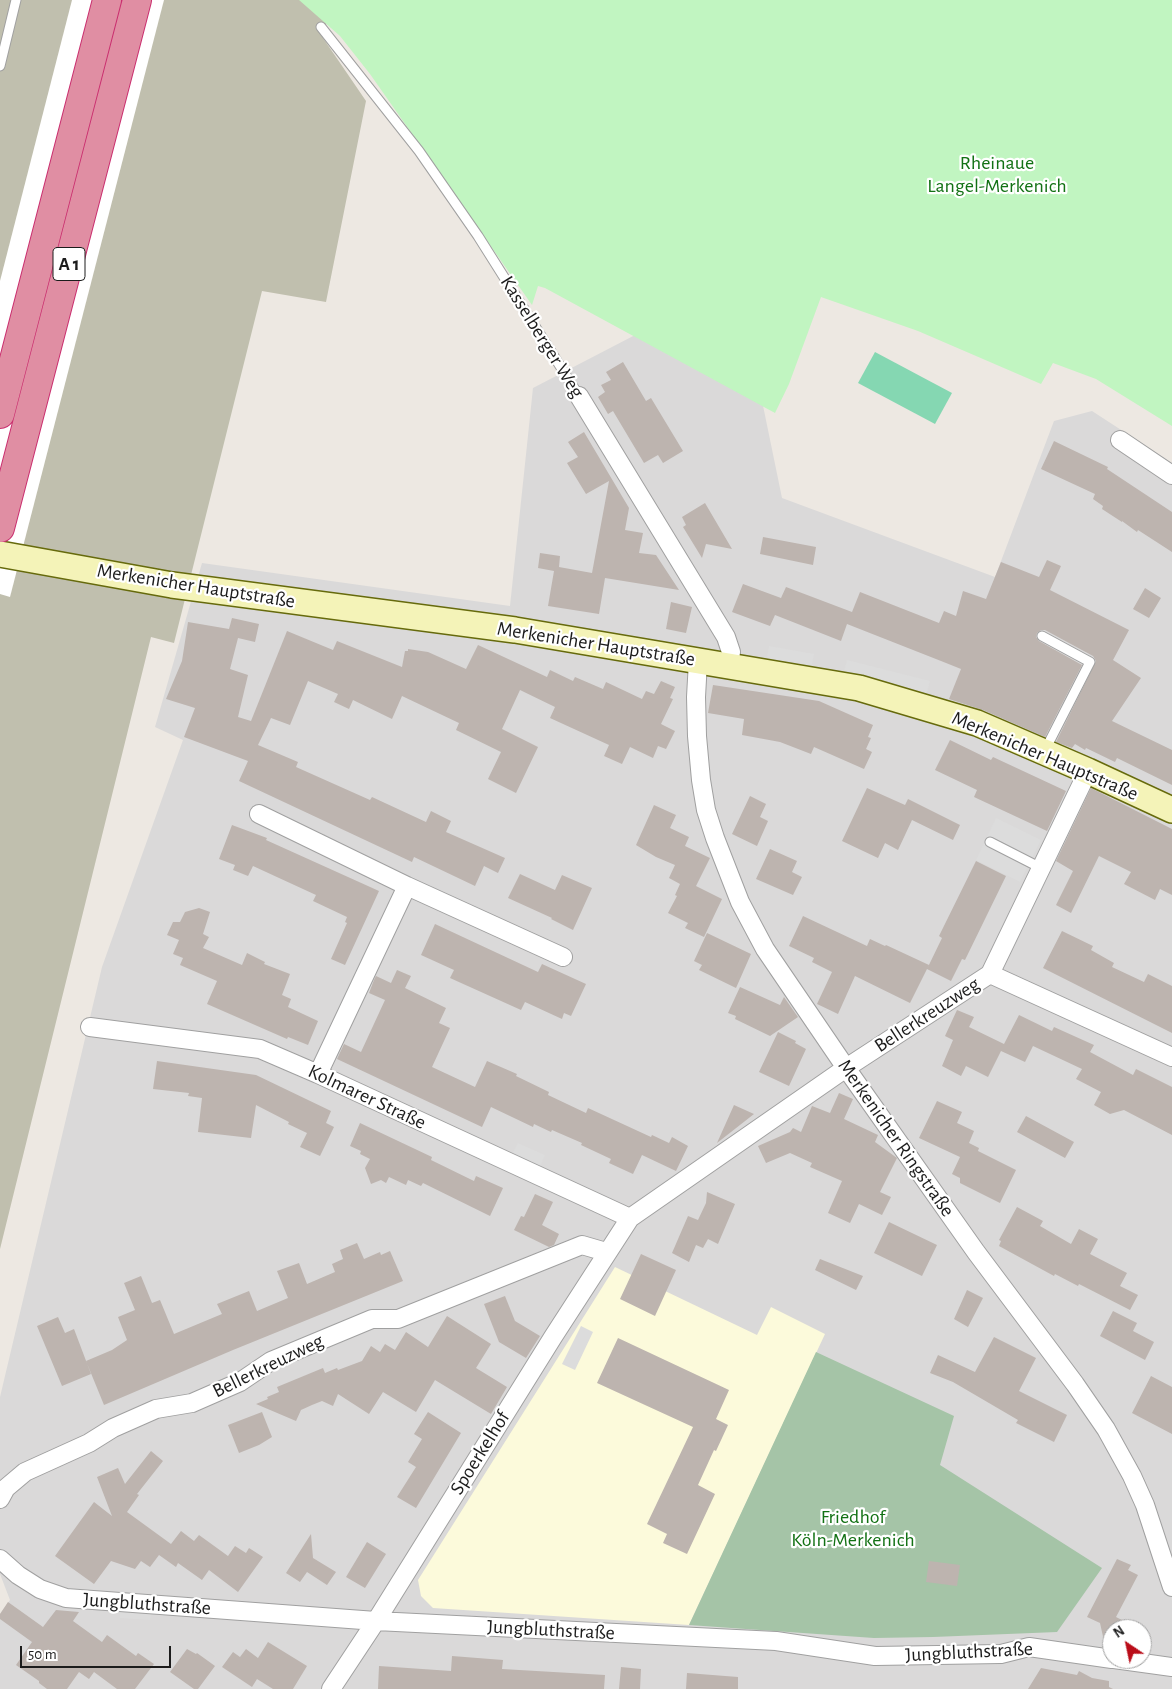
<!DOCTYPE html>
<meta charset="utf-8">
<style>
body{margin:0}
#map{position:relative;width:1172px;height:1689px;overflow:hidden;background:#ede8e2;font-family:"Alegreya Sans",sans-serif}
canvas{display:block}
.north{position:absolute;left:1102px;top:1619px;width:50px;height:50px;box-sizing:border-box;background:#fff;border:1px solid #a4a4a4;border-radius:50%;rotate:326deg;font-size:14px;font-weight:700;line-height:20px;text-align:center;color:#1c1c1c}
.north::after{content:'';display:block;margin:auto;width:18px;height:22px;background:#ba0d19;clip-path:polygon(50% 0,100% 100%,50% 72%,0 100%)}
.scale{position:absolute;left:20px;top:1646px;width:151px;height:22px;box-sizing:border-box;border:2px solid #1c1c1c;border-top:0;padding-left:6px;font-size:15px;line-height:18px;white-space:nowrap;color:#1c1c1c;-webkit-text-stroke:4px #fff;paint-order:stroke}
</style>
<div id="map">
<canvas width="1172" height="1689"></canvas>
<div class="north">N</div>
<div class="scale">50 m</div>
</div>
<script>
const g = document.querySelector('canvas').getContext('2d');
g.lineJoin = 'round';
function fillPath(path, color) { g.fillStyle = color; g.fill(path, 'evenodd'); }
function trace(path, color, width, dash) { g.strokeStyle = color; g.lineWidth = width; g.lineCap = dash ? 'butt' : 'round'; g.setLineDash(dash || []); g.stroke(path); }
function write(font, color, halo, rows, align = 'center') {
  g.font = font + ' "Alegreya Sans",sans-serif'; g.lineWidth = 4.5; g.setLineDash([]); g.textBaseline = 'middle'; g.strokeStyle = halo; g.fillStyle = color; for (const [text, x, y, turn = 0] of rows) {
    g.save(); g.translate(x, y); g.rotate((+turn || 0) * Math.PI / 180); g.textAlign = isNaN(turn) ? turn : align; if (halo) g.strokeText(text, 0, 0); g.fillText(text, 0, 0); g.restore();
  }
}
const residential = new Path2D(`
 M664 320 760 391 782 498 995 577 1054 421 1092 411 1172 463V1689H0V1614L10 1600 0 1574V1397L102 967 183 740 155 727 202 563 510 606 533 388ZM1112 1629H1142V1659H1112Z`);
const education = new Path2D(`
 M615 1267 757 1335 771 1307 825 1334 689 1625 433 1608 421 1596 418 1580Z`);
const construction = new Path2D(`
 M0 0H332L323 38 366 101 326 302 262 291 174 643 151 637 0 1249Z`);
const cemetery = new Path2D(`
 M816 1352 954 1416 940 1465 1102 1568 1057 1632 933 1637 874 1638 689 1625Z`);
const park = new Path2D(`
 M299 0H1172V426L1096 379 1053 363 1041 384 918 331 821 297 789 384 775 413 545 288 538 286 532 305 370 74 340 36Z`);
const pitch = new Path2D(`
 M875 352 952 393 935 424 858 383Z`);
const parking = new Path2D(`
 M769 646 814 654 811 669 766 662Z
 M847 660 930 681 926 696 843 675Z
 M996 818 1041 840 1020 882 976 860Z
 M939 996 942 1000 863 1051 860 1046Z
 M518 1143 545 1155 539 1169 511 1156Z
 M581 1326 593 1332 575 1370 562 1364Z
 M120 1611 151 1614 150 1620 120 1618Z`);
const pier = new Path2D(`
 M72 0H164L10 597 0 594V281Z`);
const building = new Path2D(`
 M623 362 646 401 651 398 683 451 663 463 658 455 644 463 613 411 608 414 598 397 605 392 601 385 611 380 606 372Z
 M584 432 629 508 625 530 643 533 639 553 656 555 679 590 605 578 599 614 548 606 554 571 538 568 540 553 560 556 559 567 592 573 609 481 586 494 567 463 578 457 568 442Z
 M1054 441 1108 467 1107 469 1172 512V552L1138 530 1137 532 1122 521V522L1102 509 1103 506 1093 499 1095 494 1041 469Z
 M705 503 732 549 706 544 702 558 683 527 686 525 682 517Z
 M763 537 816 547 813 565 760 554Z
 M1047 560 1061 566 1050 590 1129 630 1113 660 1141 678 1112 721 1172 750V785L1117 758 1115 762 1086 748 1085 750 1075 744 1072 748 1056 742 1096 661 1093 656 1045 630H1041L1037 633 1036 637 1039 641 1082 665 1045 737 983 710 949 699 961 669 941 661 847 624 841 641 775 615 770 626 732 612 743 584 781 598 786 587 852 612 860 592 939 623 944 611 956 616 963 591 986 599 1001 562 1039 577Z
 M1145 588 1161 598 1149 618 1133 609Z
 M671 602 692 607 686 633 666 629Z
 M232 618 259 624 255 642 238 638 230 669 248 675 238 717 251 721 287 631 333 650 337 641 402 667 405 651H408V649L428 652 466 669 478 645 547 677 550 670 573 681 575 677 603 689 606 682 642 699 646 691 654 694 661 681 675 687 670 698 673 699 661 724 675 731 666 749 658 746 653 758 630 747 622 764 604 756 609 745 550 718 555 707 520 690 502 729 538 747 516 793 488 779 501 752 456 730 459 723 402 696 392 719 353 700 349 709 334 702 338 694 308 681 290 725 271 718 258 745 298 762 296 767 370 800 372 797 426 822 431 811 451 821 446 832 505 858 498 873 484 866 475 886 414 857 412 862 239 781 248 761 184 737 195 708 166 699 182 661 188 622 229 629Z
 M713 685 819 701 873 725 868 737 871 738 866 749 872 752 864 769 814 747 811 754 780 742 742 735 744 719 708 713Z
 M950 740 991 760 993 757 1066 791 1047 831 974 797 977 790 935 770Z
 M867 788 905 805 908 799 960 825 953 840 912 820 898 850 885 843 878 858 842 841Z
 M1091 788 1172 829V895L1160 889 1155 900 1124 884 1131 872 1099 856 1071 913 1056 905 1073 871 1056 861Z
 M750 796 766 804 760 817 768 821 757 846 732 834Z
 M654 805 676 815 670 828 689 837 685 846 710 858 696 886 722 899 704 937 685 928 688 923 668 913 677 896 675 895 680 884 669 878 675 865 656 857 636 845Z
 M232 825 267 838 266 840 379 891 345 965 331 959 347 923 345 922 347 917 313 901 316 895 253 866 248 876 233 870 235 865 219 859Z
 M770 849 797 861 792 872 802 877 793 895 756 879Z
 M976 861 1006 876 965 960 962 959 951 981 927 969 942 938 939 936Z
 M520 874 555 890 562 875 592 888 573 930 551 919 552 918 508 898Z
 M199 908 210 912 203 934 209 937 203 948 242 965 247 953 265 962 264 964 290 974 282 995 291 999 288 1007 318 1021 308 1045 288 1037 287 1039 207 1004 217 981 180 965 183 958 173 954 179 940 167 935 173 922H180L185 912Z
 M803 916 867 946 870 939 885 946 886 945 929 965 910 1003 855 976 838 1014 817 1004 832 972 812 962 814 958 789 946Z
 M435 924 538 972 542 964 586 984 571 1016 564 1013 562 1019 525 1002 521 1010 450 978 454 970 421 955Z
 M1062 931 1093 946 1091 950 1114 963 1112 967 1144 982 1148 974 1172 986V1033L1043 968Z
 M707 933 751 954 736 988 699 970 702 965 694 961Z
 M397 970 411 976 405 988 446 1008 439 1023 450 1028 432 1067 475 1087 487 1061 517 1074 516 1076 549 1092 548 1095 586 1113 588 1108 651 1137 652 1135 669 1143 672 1137 688 1146 676 1171 642 1155 633 1174 609 1163 611 1159 581 1145 582 1143 552 1130 551 1132 534 1124 533 1127 491 1107 482 1127 337 1059 344 1044 361 1052 385 1000 369 993 374 980 376 976 391 983Z
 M740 987 780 1005 784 997 798 1017 770 1036 735 1019 736 1016 728 1013Z
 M957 1010 974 1017 969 1027 1004 1044 1019 1015 1052 1031 1054 1027 1094 1045 1090 1052 1133 1075 1136 1069 1172 1087V1135L1124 1110 1110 1114 1094 1105 1101 1092 1076 1079 1082 1069 1033 1046 1025 1062 1001 1051 988 1077 966 1066 961 1076 942 1066 953 1040 945 1036Z
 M778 1032 796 1041 795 1043 806 1049 789 1086 759 1072Z
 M157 1061 256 1075 331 1111 326 1123 334 1127 320 1156 300 1147 307 1133 288 1124 289 1122 256 1105 251 1138 198 1132 202 1098 188 1096 189 1093 153 1089Z
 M839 1093 853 1099 844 1119 878 1135 875 1142 897 1158 880 1192 891 1197 882 1215 859 1204 850 1223 828 1213 842 1181 810 1167 812 1163 790 1153 766 1163 758 1146 790 1132 793 1128 801 1132 812 1106 830 1113Z
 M937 1101 962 1112 957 1123 974 1131 969 1143 979 1148 978 1151 1016 1170 1000 1203 960 1183V1178L952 1174 960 1157 919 1138Z
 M734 1105 754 1114 717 1143Z
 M1026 1116 1074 1142 1065 1158 1017 1132Z
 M360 1123 432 1157 431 1160 474 1181 476 1176 503 1188 490 1216 423 1183 421 1186 408 1180 406 1185 389 1177 386 1183 381 1180 371 1184 365 1168 370 1159 360 1154 361 1151 350 1146Z
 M707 1192 735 1204 718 1244 708 1239 703 1248 696 1245 689 1262 672 1253 688 1216 698 1220 706 1203Z
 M535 1194 553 1202 542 1225 559 1234 554 1245 549 1247 514 1230 521 1216 524 1217Z
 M1017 1207 1043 1221 1040 1226 1071 1244 1079 1229 1098 1239 1090 1254 1127 1273 1120 1286 1138 1295 1130 1310 1079 1284 1078 1286 1055 1274 1054 1276 999 1246 1001 1241 999 1240Z
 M889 1222 937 1245 922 1276 874 1253Z
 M357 1243 364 1259 380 1252 381 1255 390 1251 403 1281 233 1350 104 1405 86 1361 112 1350 127 1340 118 1317 135 1310 124 1283 141 1276 152 1303 160 1300 174 1334 222 1314 217 1304 249 1291 257 1311 288 1298 277 1271 299 1263 307 1284 335 1272 332 1264 343 1259 340 1250Z
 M641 1254 676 1270 655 1316 620 1299Z
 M820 1259 863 1276 856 1290 815 1270Z
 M967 1290 983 1298 968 1327 954 1319Z
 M505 1296 515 1321 540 1336 526 1358 499 1342 484 1304Z
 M1113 1311 1137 1323 1133 1331 1154 1342 1145 1360 1100 1336Z
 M447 1316 491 1344 476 1368 507 1387 491 1414 435 1380 416 1412 383 1392 369 1414 338 1394 333 1406 322 1401 312 1405 301 1410 296 1421 256 1404 268 1399 267 1397 279 1392 277 1387 323 1368 325 1373 337 1368 338 1370 362 1361 371 1346 380 1352 385 1344 395 1350 406 1332 428 1347Z
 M58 1317 65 1333 74 1329 91 1374 62 1386 37 1326Z
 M994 1337 1036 1358 1019 1391 1067 1415 1054 1442 1016 1423 1018 1420 953 1382 930 1373 938 1355 975 1372Z
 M618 1338 729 1390 716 1419 728 1425 716 1451 714 1450 698 1485 715 1494 687 1554 663 1543 667 1534 647 1524 693 1427 597 1383Z
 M1151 1376 1172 1387V1434L1132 1413Z
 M262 1412 272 1437 259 1445 239 1453 228 1425Z
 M428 1412 461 1433 416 1508 397 1497 416 1467 408 1462 422 1439 414 1434Z
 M151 1451 163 1461 137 1494 139 1495 127 1512 171 1544 181 1531 194 1541 199 1535 228 1556 235 1546 246 1553 249 1548 263 1557 238 1592 209 1570 202 1580 178 1563 176 1567 159 1555 150 1567 141 1561 135 1569 111 1561 94 1584 55 1556 94 1502 112 1516 97 1477 118 1468 125 1484Z
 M311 1534 313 1558 336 1572 327 1585 307 1572 300 1582 286 1573Z
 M367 1542 386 1554 365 1588 346 1577Z
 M1117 1559 1131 1565 1128 1570 1138 1575 1116 1617 1140 1629H1110L1104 1641 1100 1623 1087 1617Z
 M929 1561 960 1565 957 1586 926 1582Z
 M8 1602 43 1627 56 1610 79 1612 73 1621 102 1642 107 1635 136 1656 138 1653 154 1664 135 1689H117L94 1672 89 1679 79 1672 67 1689H47L39 1683V1681L16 1665 32 1642 0 1619V1614Z
 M268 1642 307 1666 293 1689H273L257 1679 252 1687 222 1667 233 1652 240 1657 246 1649 258 1658Z
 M187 1649 196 1654 197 1653 215 1666 198 1689H194L170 1672Z
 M452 1656 503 1660 502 1669 605 1675 604 1689H378L379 1666 451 1671Z
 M621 1667 641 1669 640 1689H619Z
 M1041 1668 1077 1675 1079 1671 1092 1678 1109 1681V1687L1113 1689H1028Z
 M687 1673 738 1677V1689H686Z`);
const lane = new Path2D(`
 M321 27 419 151 478 236 579 396
 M0 66 16 0
 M1042 636 1090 662 1044 752
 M990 842 1041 868`);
const street = new Path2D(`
 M579 396 726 637 731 652 728 666
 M1120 440 1172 475
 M698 661 696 697 697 736 701 780 706 810 715 838 740 902 765 949 846 1068 976 1252 1075 1384 1106 1429 1132 1476 1145 1505 1172 1587
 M259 814 407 886 563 957
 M990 974 1172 1057
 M90 1027 260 1049 318 1074 630 1218
 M318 1074 407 886
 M0 1499 6 1488 25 1472 89 1443 113 1428 156 1409 192 1403 240 1382 271 1361 372 1319H398L582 1245 606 1252
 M0 1559 18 1575 40 1589 66 1598 376 1621 776 1641 875 1656 1001 1654 1029 1647 1112 1659
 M1114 1659 1172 1667
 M331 1689 376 1621 553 1337 630 1218 846 1068 990 974 1088 771`);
const secondary = new Path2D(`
 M0 554 172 585 515 630 859 688 977 723 1088 771 1172 810`);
const highway = new Path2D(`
 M0 414 107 0
 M0 528 137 0`);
const shields = [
 [69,264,32]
];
const shieldNames = [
 ["A 1",69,264]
];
const parkNames = [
 ["Rheinaue",997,163],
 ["Langel-Merkenich",997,186],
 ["Friedhof",853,1517],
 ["Köln-Merkenich",853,1540]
];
const streetNames = [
 ["Kasselberger Weg",542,337,58],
 ["Merkenicher Hauptstraße",196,586,9],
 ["Merkenicher Hauptstraße",596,644,9],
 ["Merkenicher Hauptstraße",1045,756,23],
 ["Bellerkreuzweg",927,1015,-33],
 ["Kolmarer Straße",367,1097,25],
 ["Merkenicher Ringstraße",896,1138,55],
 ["Bellerkreuzweg",268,1366,-26],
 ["Spoerkelhof",480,1453,-58],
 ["Jungbluthstraße",147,1604,4],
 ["Jungbluthstraße",551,1630,3],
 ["Jungbluthstraße",969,1652,-3]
];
fillPath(residential, '#dad9d9');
fillPath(education, '#fcfadb');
fillPath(construction, '#c0bfae');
fillPath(cemetery, '#a5c4a7');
fillPath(park, '#c1f5c1');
fillPath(pitch, '#85d7b2');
fillPath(parking, '#dcdcdc');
fillPath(pier, '#fff');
fillPath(building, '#bdb4af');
trace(lane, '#a0a0a0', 11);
trace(street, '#a0a0a0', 20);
trace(secondary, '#666a0c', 28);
trace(highway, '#ca2f6f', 30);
trace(lane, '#fff', 9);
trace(street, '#fff', 18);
trace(secondary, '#f4f3b8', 25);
trace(highway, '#e08ea3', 28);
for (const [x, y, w] of shields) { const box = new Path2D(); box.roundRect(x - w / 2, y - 16.5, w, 33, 4); g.fillStyle = '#fff'; g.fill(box); trace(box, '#1c1c1c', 1); }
write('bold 19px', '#1c1c1c', null, shieldNames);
write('20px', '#127114', '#fff', parkNames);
write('20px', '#1c1c1c', '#fff', streetNames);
</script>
